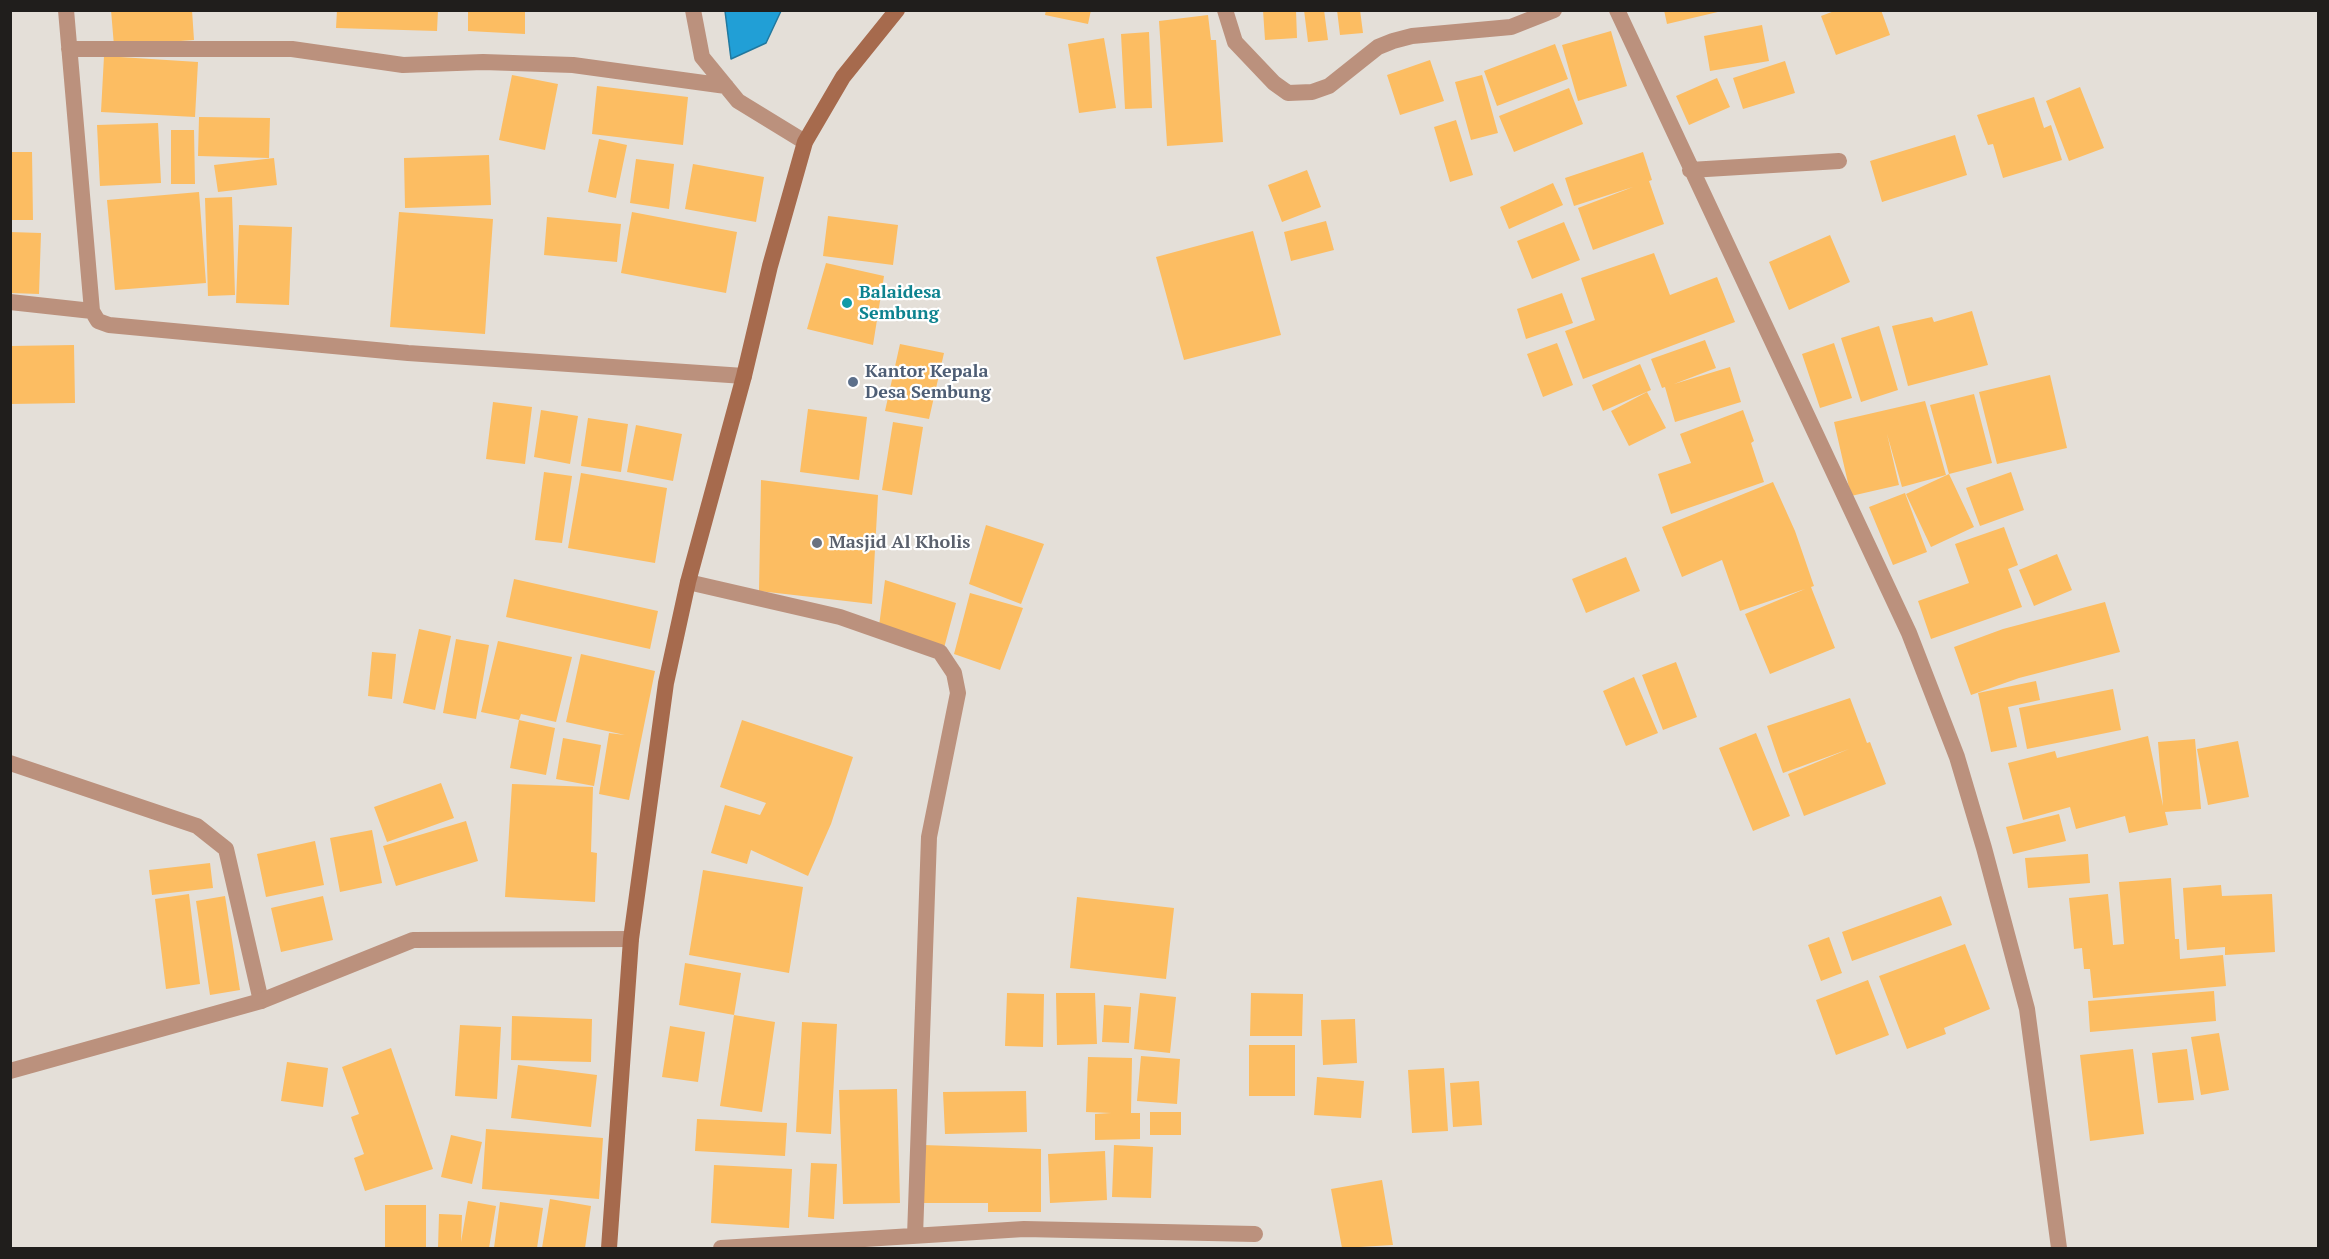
<!DOCTYPE html>
<style>
body{margin:0}
#map{position:relative;width:2329px;height:1259px;overflow:hidden;background:#e4dfd8;font-family:"PT Serif",serif}
canvas{display:block}
.frame{position:absolute;inset:0;border:12px solid #201e1c;pointer-events:none}
</style>
<div id="map">
<canvas width="2329" height="1259"></canvas>
<div class="frame"></div>
</div>
<script>
const g = document.querySelector('canvas').getContext('2d');
g.lineJoin = 'round';
function fillPath(path, color) { g.fillStyle = color; g.fill(path, 'evenodd'); }
function trace(path, color, width, dash) { g.strokeStyle = color; g.lineWidth = width; g.lineCap = dash ? 'butt' : 'round'; g.setLineDash(dash || []); g.stroke(path); }
function write(font, color, halo, rows, align = 'center') {
  g.font = font + ' "PT Serif",serif'; g.lineWidth = 4.5; g.setLineDash([]); g.textBaseline = 'middle'; g.strokeStyle = halo; g.fillStyle = color; for (const [text, x, y, turn = 0] of rows) {
    g.save(); g.translate(x, y); g.rotate((+turn || 0) * Math.PI / 180); g.textAlign = isNaN(turn) ? turn : align; if (halo) g.strokeText(text, 0, 0); g.fillText(text, 0, 0); g.restore();
  }
}
const water = new Path2D(`
 M725 11V10L781 11 766 43 731 59Z`);
const building = new Path2D(`
 M111 10H192L194 40 114 46Z
 M337 10H438L437 31 336 28Z
 M468 10H525V34L468 31Z
 M1046 10H1091L1088 24 1045 15Z
 M1263 10H1296L1297 38 1265 40Z
 M1304 10H1324L1328 40 1308 42Z
 M1337 10H1360L1363 33 1340 35Z
 M1664 10H1722V11L1667 24Z
 M1837 10H1881L1890 35 1836 55 1821 16Z
 M1208 15 1211 40H1216L1223 142 1167 146 1159 21Z
 M1762 25 1769 61 1710 71 1704 36Z
 M1611 31 1627 86 1578 101 1562 45Z
 M1149 32 1152 108 1125 109 1121 34Z
 M1104 38 1116 108 1079 113 1068 44Z
 M1555 44 1568 79 1497 106 1484 71Z
 M104 56 198 62 195 117 101 112Z
 M1430 60 1444 101 1400 115 1387 75Z
 M1785 61 1795 93 1743 109 1733 78Z
 M512 75 558 84 545 150 499 140Z
 M1482 75 1498 133 1471 140 1455 82Z
 M1717 78 1730 107 1689 125 1676 96Z
 M597 86 688 97 683 145 592 134Z
 M2080 87 2104 148 2069 161 2046 101Z
 M1569 88 1583 124 1514 152 1499 116Z
 M2034 97 2044 128 2051 125 2062 160 2003 178 1993 144 1988 145 1977 115Z
 M199 117 270 118 269 158 198 156Z
 M1456 120 1473 175 1450 182 1434 127Z
 M158 123 161 183 100 186 97 125Z
 M171 130H194L195 184H171Z
 M1955 135 1967 175 1882 202 1870 161Z
 M599 139 627 145 616 198 588 192Z
 M10 152H32L33 220H10Z
 M1643 152 1652 180 1649 181 1664 224 1593 250 1578 208 1633 187 1574 206 1565 178Z
 M489 155 491 205 405 208 404 158Z
 M274 158 277 185 218 192 214 165Z
 M636 159 674 164 669 209 630 203Z
 M693 164 764 177 756 222 685 209Z
 M1307 170 1321 207 1282 222 1268 185Z
 M1553 183 1563 205 1509 229 1500 207Z
 M199 192 206 283 115 290 107 200Z
 M232 197 235 295 208 296 205 198Z
 M399 212 493 219 485 334 390 327Z
 M632 212 737 232 726 293 621 273Z
 M828 216 898 225 893 265 823 256Z
 M547 217 621 224 617 262 544 255Z
 M1326 221 1334 250 1291 261 1284 232Z
 M1564 222 1580 260 1532 279 1517 241Z
 M239 225 292 227 289 305 236 303Z
 M1253 231 1281 335 1184 360 1156 257Z
 M10 232 41 233 39 294 10 293Z
 M1830 235 1850 282 1789 310 1769 262Z
 M1654 253 1670 295 1717 277 1735 322 1583 379 1565 331 1595 320 1581 278Z
 M826 263 884 276 873 345 807 329Z
 M1562 293 1573 323 1526 339 1517 309Z
 M1972 311 1988 365 1908 386 1892 326 1932 317 1934 322Z
 M1879 326 1898 390 1861 402 1841 338Z
 M1705 340 1716 368 1674 384 1730 367 1741 402 1675 422 1665 387 1662 388 1651 359Z
 M1557 343 1573 385 1543 397 1527 354Z
 M1834 343 1852 398 1820 408 1802 354Z
 M900 344 944 353 929 419 885 411Z
 M74 345 75 403 10 404V346Z
 M1640 364 1651 390 1603 411 1592 385Z
 M2050 375 2067 448 1997 464 1979 392Z
 M1647 392 1666 428 1629 446 1611 411Z
 M1974 394 1992 463 1949 474 1930 405Z
 M1925 401 1946 475 1902 487 1887 434 1899 485 1851 496 1834 422Z
 M493 402 532 407 525 464 486 459Z
 M808 409 867 417 859 480 800 472Z
 M541 410 578 416 570 464 534 457Z
 M1743 410 1754 441 1751 443 1764 482 1671 514 1658 474 1691 463 1680 434Z
 M588 418 628 424 621 472 581 466Z
 M893 422 923 427 912 495 882 490Z
 M636 425 682 434 673 481 627 472Z
 M544 472 572 476 562 543 535 540Z
 M2011 472 2024 510 1980 526 1966 488Z
 M581 473 667 488 655 563 568 548Z
 M1949 474 1974 527 1931 547 1906 494Z
 M761 480 878 495 872 604 759 591Z
 M1773 482 1795 531 1814 586 1811 587 1835 648 1770 674 1745 614 1805 589 1740 611 1722 560 1682 577 1662 527Z
 M1905 493 1927 552 1893 565 1869 507Z
 M986 525 1044 544 1021 604 969 584Z
 M2004 527 2018 565 2008 569 2022 607 1931 639 1918 601 1969 583 1955 544Z
 M2057 554 2072 590 2034 606 2019 570Z
 M1626 557 1640 591 1586 613 1572 579Z
 M514 579 658 611 650 649 506 617Z
 M885 580 956 603 944 648 879 626Z
 M970 593 1023 608 1000 670 954 654Z
 M2105 602 2120 652 2019 678 1971 695 1954 647 2003 629Z
 M419 629 451 636 435 710 403 703Z
 M456 639 489 645 476 719 443 713Z
 M498 641 572 657 556 722 521 714 519 720 481 712Z
 M372 652 396 654 392 699 368 696Z
 M581 654 655 671 629 800 599 794 609 733 625 735 566 722Z
 M1676 662 1697 717 1663 730 1642 675Z
 M1634 677 1658 733 1626 746 1603 691Z
 M2036 681 2040 700 2008 707 2017 747 1991 752 1978 693Z
 M2113 689 2121 730 2027 749 2019 708Z
 M1850 698 1867 743 1870 742 1886 784 1804 816 1788 774 1849 749 1783 773 1767 726Z
 M519 720 555 728 546 775 510 768Z
 M742 720 853 757 831 824 808 876 751 850 747 864 711 853 725 805 760 815 766 803 720 787Z
 M1756 733 1790 816 1753 831 1719 748Z
 M2148 736 2163 806 2158 742 2195 739 2201 809 2165 812 2168 825 2129 833 2125 816 2076 829 2070 807 2023 820 2008 763 2055 751 2057 758Z
 M563 738 601 745 594 786 556 779Z
 M2238 741 2249 797 2208 805 2197 749Z
 M441 783 454 818 387 842 374 807Z
 M512 784 593 787 591 852 597 853 595 902 505 897Z
 M2059 814 2066 841 2013 854 2006 827Z
 M466 821 478 861 396 886 383 846Z
 M372 830 382 883 340 892 330 838Z
 M315 841 324 885 266 897 257 854Z
 M2088 854 2090 883 2028 888 2025 858Z
 M210 863 213 888 152 895 149 870Z
 M703 870 803 887 789 973 689 955Z
 M2171 878 2175 939H2179L2180 959 2223 955 2226 986 2093 998 2090 969H2084L2082 948 2074 949 2069 898 2108 894 2113 945 2124 944 2119 882Z
 M2221 885 2222 896 2272 894 2275 952 2225 955V947L2187 950 2183 888Z
 M189 894 200 984 166 989 155 899Z
 M225 896 240 990 210 995 196 901Z
 M323 896 333 940 281 952 271 908Z
 M1941 896 1952 925 1852 961 1842 932Z
 M1077 897 1174 908 1166 979 1070 968Z
 M1829 937 1842 973 1821 981 1808 945Z
 M1965 944 1990 1009 1944 1028 1946 1034 1907 1049 1879 976Z
 M685 963 741 973 734 1015 679 1005Z
 M1868 980 1889 1035 1836 1055 1816 1000Z
 M2214 991 2216 1021 2090 1032 2088 1001Z
 M1007 993 1044 994 1043 1047 1005 1046Z
 M1056 993H1095L1097 1044 1057 1045Z
 M1140 993 1176 997 1170 1053 1134 1049Z
 M1251 993 1303 994 1302 1036H1250Z
 M1104 1005 1131 1007 1129 1043 1102 1042Z
 M734 1015 775 1022 762 1112 720 1106Z
 M512 1016 592 1019 591 1062 511 1060Z
 M1355 1019 1357 1063 1323 1065 1321 1020Z
 M802 1022 837 1024 831 1134 796 1132Z
 M460 1025 501 1027 497 1099 455 1096Z
 M670 1026 705 1032 698 1082 662 1077Z
 M2219 1033 2229 1090 2201 1095 2191 1037Z
 M1249 1045H1295V1096H1249Z
 M391 1048 433 1169 365 1191 354 1158 364 1154 351 1117 359 1114 342 1067Z
 M2133 1049 2144 1134 2090 1141 2080 1055Z
 M2187 1049 2194 1100 2158 1103 2152 1053Z
 M1141 1056 1180 1059 1177 1104 1137 1101Z
 M1088 1057 1132 1058 1131 1113H1140V1139L1095 1140V1114L1111 1113 1086 1112Z
 M287 1062 328 1068 323 1107 281 1101Z
 M518 1065 597 1075 591 1127 511 1118Z
 M1444 1068 1448 1131 1412 1133 1408 1070Z
 M1317 1077 1364 1081 1361 1118 1314 1115Z
 M1479 1081 1482 1125 1453 1127 1450 1083Z
 M897 1089 900 1203 843 1204 839 1090Z
 M1026 1091 1027 1132 945 1134 943 1092Z
 M1150 1112H1181V1135H1150Z
 M697 1119 787 1123 785 1156 695 1151Z
 M486 1129 603 1138 599 1199 482 1189Z
 M451 1135 482 1142 472 1184 441 1177Z
 M923 1145 1041 1149V1212H988V1203H923Z
 M1114 1145 1153 1147 1151 1198 1112 1197Z
 M1105 1151 1107 1200 1050 1203 1048 1154Z
 M811 1163 837 1164 834 1219 808 1217Z
 M714 1165 792 1169 789 1228 711 1223Z
 M1382 1180 1393 1245 1342 1248 1331 1189Z
 M550 1199 591 1206 585 1248H542Z
 M468 1201 496 1206 489 1248H438L439 1214 462 1215 461 1242Z
 M500 1202 543 1208 537 1248H494Z
 M385 1205H426V1248H385Z`);
const minor = new Path2D(`
 M66 10 92 311 98 321 109 325 408 353 744 376
 M693 10 702 57 738 101 805 142
 M1225 10 1235 42 1274 83 1288 93 1312 92 1329 86 1378 47 1393 41 1412 36 1511 27 1554 10
 M1617 10 1909 633 1957 757 1984 848 2027 1009 2059 1248
 M69 49H292L403 65 483 62 573 65 726 86
 M1690 170 1839 161
 M10 302 92 311
 M688 582 840 617 940 652 954 673 958 693 929 837 915 1236
 M10 763 197 826 226 849 261 1001
 M721 1248 1024 1229 1255 1234`);
const tertiary = new Path2D(`
 M10 1071 261 1001 413 940 631 939`);
const secondary = new Path2D(`
 M609 1248 631 939 666 683 688 582 744 376 770 266 805 142 843 77 897 10`);
const markers = [
 [847,303,6,"#0f9aa8"],
 [853,382,6,"#5c6f8a"],
 [817,543,6,"#6b7280"]
];
const cultureNames = [
 ["Balaidesa",859,293],
 ["Sembung",859,314]
];
const serviceNames = [
 ["Kantor Kepala",865,372],
 ["Desa Sembung",865,393]
];
const worshipNames = [
 ["Masjid Al Kholis",829,543]
];
fillPath(water, '#219fd6');
trace(water, '#21789e', 1.5);
fillPath(building, '#fcbd62');
trace(minor, '#bb917d', 16);
trace(tertiary, '#bb917d', 16);
trace(secondary, '#a66a4d', 16);
for (const [x, y, r, color] of markers) { const dot = new Path2D(); dot.arc(x, y, r, 0, 2 * Math.PI); g.fillStyle = color; g.fill(dot); trace(dot, '#fff', 2); }
write('bold 18px', '#0d838f', '#fff', cultureNames, 'left');
write('bold 18px', '#4e5e75', '#fff', serviceNames, 'left');
write('bold 18px', '#5b616d', '#fff', worshipNames, 'left');
</script>
